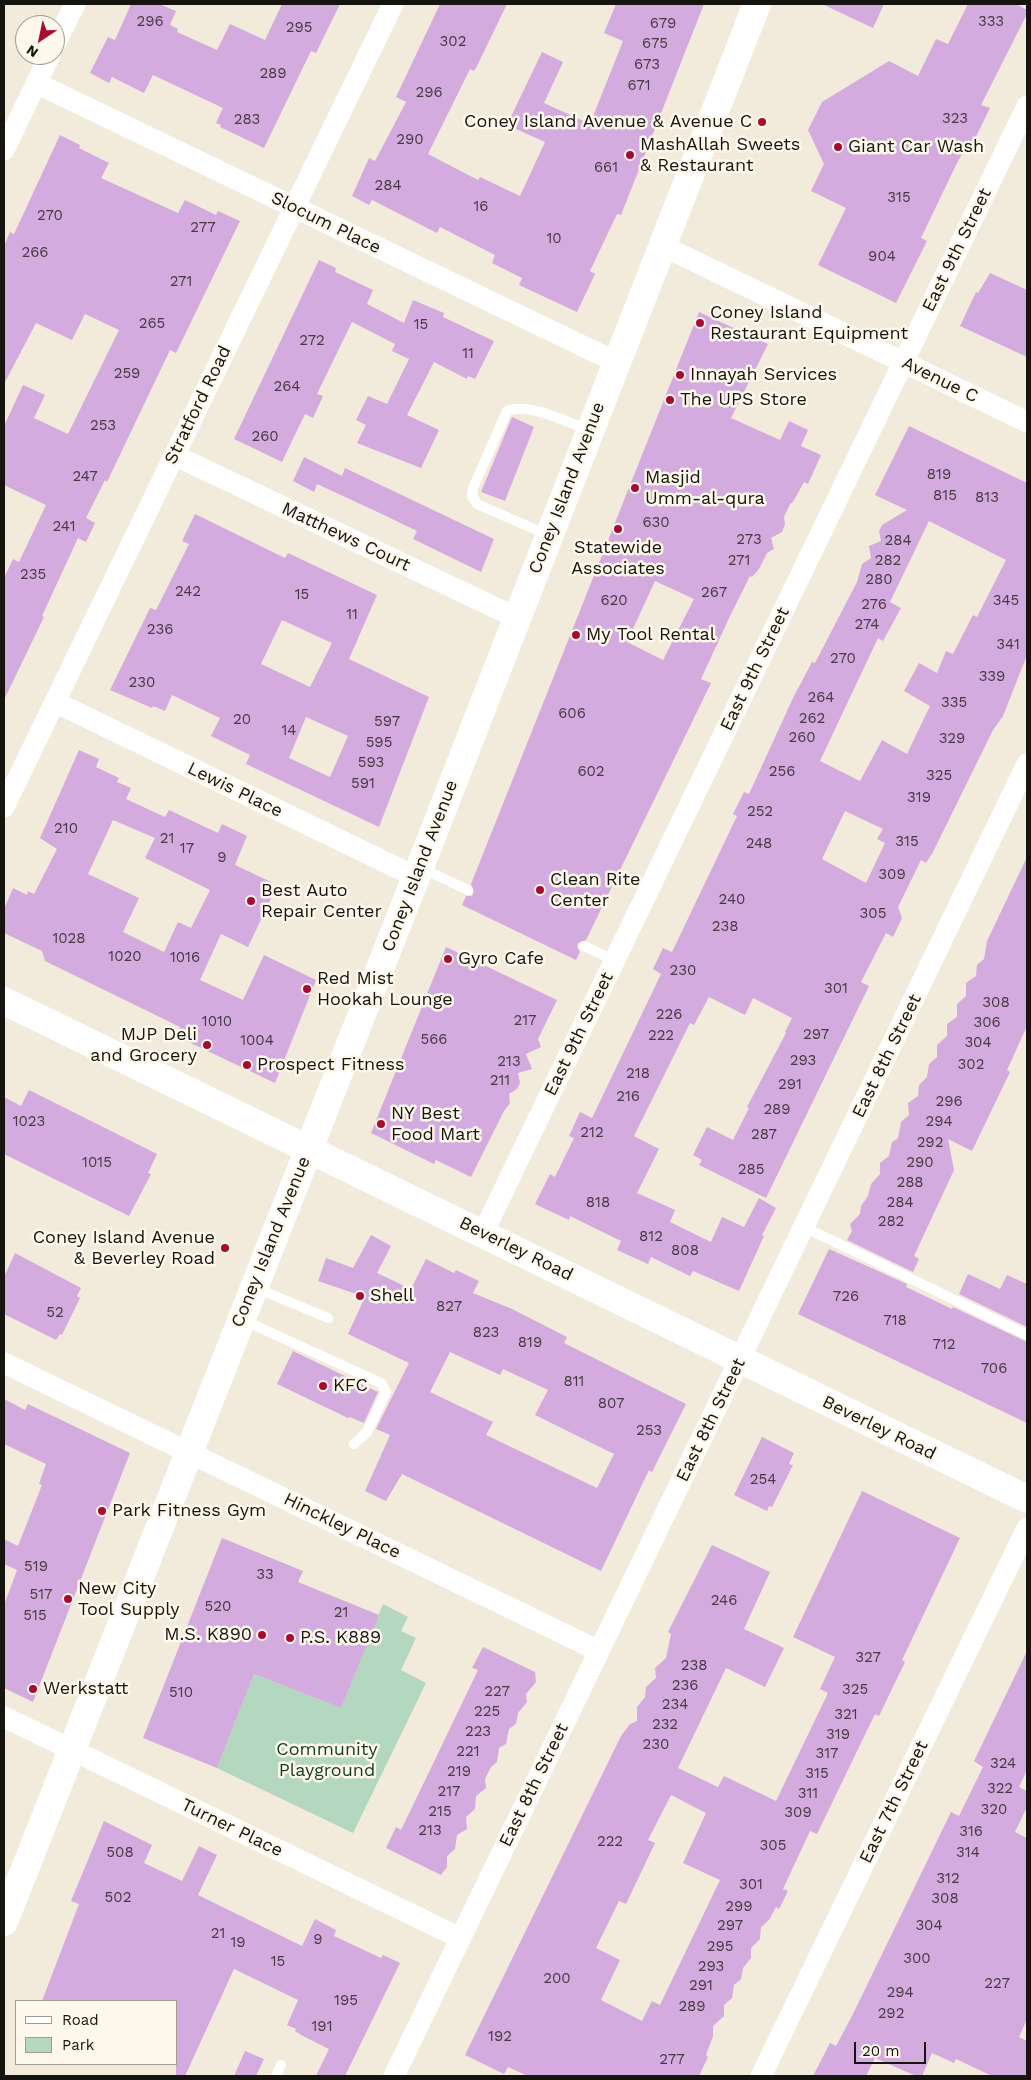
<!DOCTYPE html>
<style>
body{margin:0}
#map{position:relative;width:1031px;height:2080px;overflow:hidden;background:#f2eadb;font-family:"Work Sans",sans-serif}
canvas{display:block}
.frame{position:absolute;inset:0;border:5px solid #16140f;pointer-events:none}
.legend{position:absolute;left:15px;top:2000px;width:162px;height:65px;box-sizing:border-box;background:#fef7eb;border:1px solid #a19c93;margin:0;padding:6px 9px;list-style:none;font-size:15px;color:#16140f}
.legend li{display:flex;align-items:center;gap:10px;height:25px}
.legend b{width:25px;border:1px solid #a19c93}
.north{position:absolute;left:15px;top:15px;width:50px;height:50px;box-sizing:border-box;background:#fef7eb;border:1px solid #a19c93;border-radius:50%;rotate:214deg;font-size:14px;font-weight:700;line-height:20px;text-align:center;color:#16140f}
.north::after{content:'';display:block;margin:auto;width:18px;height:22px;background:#a60b32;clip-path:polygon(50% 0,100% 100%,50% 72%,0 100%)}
.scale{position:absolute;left:854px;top:2042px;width:72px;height:22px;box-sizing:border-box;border:2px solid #16140f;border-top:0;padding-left:6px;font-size:15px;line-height:18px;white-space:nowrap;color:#16140f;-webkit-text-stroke:4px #fef7eb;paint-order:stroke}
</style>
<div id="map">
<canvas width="1031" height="2080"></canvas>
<div class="frame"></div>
<ul class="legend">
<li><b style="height:6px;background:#fff"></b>Road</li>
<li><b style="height:14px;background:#b4d7bf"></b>Park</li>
</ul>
<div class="north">N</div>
<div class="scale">20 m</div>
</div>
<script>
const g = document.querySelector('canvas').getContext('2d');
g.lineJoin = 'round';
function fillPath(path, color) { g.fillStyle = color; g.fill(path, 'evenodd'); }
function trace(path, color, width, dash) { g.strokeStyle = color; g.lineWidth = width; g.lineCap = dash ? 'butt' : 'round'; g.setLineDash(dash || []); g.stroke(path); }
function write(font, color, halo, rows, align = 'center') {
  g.font = font + ' "Work Sans",sans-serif'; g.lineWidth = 5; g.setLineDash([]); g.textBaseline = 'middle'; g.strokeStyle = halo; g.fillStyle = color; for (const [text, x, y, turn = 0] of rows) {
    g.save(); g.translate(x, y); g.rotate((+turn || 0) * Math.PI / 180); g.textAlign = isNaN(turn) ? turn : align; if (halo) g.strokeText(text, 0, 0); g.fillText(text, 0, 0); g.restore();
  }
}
const green = new Path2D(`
 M383 1604 408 1617 401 1631 416 1638 401 1670 426 1683 353 1833 217 1768 254 1674 341 1708Z`);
const building = new Path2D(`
 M131 4H159L176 11 170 25 178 29 177 32 217 50 230 24 265 40 282 4H340L316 53 311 51 264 148 220 127 221 125 216 123 223 108 153 75 144 93 112 77 109 83 90 73 108 37 115 40Z
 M440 4H507L477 66 474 71 470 69 428 154 478 180 480 177 520 196 545 142 507 125 542 52 563 62 544 103 590 124 623 41 604 33 616 4H704L621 215 617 214 590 271 595 274 577 312 519 285 522 278 492 263 495 255 440 227 437 233 372 200 369 205 352 196 369 158 375 161 406 102 396 97Z
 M822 4H884L873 28Z
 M968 4H1016L1027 10V14L981 105 990 108 971 147 967 145 956 165 921 238 927 241 896 303 818 265 846 208 811 191 824 164 808 130 822 102 889 61 918 76 936 39 948 44Z
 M60 135 80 145 79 148 109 163 101 178 178 213 185 200 216 215 218 211 240 221 176 353 170 350 107 482 105 480 86 518 95 523 86 542 78 538 42 616 44 617 4 700V578L13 559 19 562 46 505 4 485V426L23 385 45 395 34 418 68 434 119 330 85 314 72 340 36 323 4 384V246L10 232 14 234Z
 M319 260 336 268 335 272 373 290 367 304 404 323 413 300 444 313 443 317 494 341 475 379 468 376 467 379 434 362 407 415 439 430 421 468 357 443 366 425 356 420 368 396 387 404 409 359 392 351 395 344 352 322 317 394 323 396 313 418 305 414 282 462 234 439Z
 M990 273 1027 290V357L960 326 976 292 978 293Z
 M699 312 768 344 731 418 780 440 789 421 808 430 801 446 821 455 808 484 804 482 793 502 790 504 784 517 785 524 782 532 771 538 774 549 767 553 759 569 752 577 750 576 730 616 701 679 711 683 586 940 578 943 577 947 580 952 576 960 462 905 466 896H472L474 892 471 884ZM655 581 694 599 663 660 627 642Z
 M512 417 534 427 505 501 481 492Z
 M909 426 1027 483V655L1003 716 993 730 933 852 926 863 921 860 898 907 902 918 893 937 886 933 861 982 869 986 766 1198 699 1165 702 1160 693 1155 707 1127 733 1140 749 1108 747 1107 786 1033 785 1032 792 1018 753 998 745 1015 709 997 694 1025 690 1023 634 1136 659 1149 637 1193 675 1210 670 1222 711 1242 722 1217 744 1227 759 1198 776 1208 762 1235 764 1236 739 1291 693 1271 690 1276 651 1257 648 1264 617 1250 621 1241 570 1216 569 1220 535 1204 550 1174 555 1177 574 1138 569 1136 580 1112 592 1118 661 974 653 969 663 948 672 952 737 816 733 814 744 792 749 794 793 698 812 662 815 663 857 582 862 564 871 558 869 546 881 541 879 531 882 525 907 510 875 495ZM929 521 1006 560 977 617 973 615 953 654 946 651 937 673 919 663 904 691 930 706 907 754 882 740 860 781 820 761 878 638 883 641 901 608 890 602ZM845 811 883 829 877 839 885 843 866 883 822 859Z
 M304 457 342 476 345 468 494 539 481 572 413 539 417 531 384 515 317 484 314 492 293 481Z
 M195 514 285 558 288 553 377 595 349 659 429 697 379 827 246 764 250 755 211 736 220 718 172 695 165 711 153 706 152 708 110 690 150 608 156 610 189 544 182 541ZM282 620 332 643 310 687 261 664ZM306 717 348 736 330 777 289 758Z
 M79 750 99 759 96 767 119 778 117 782 131 788 126 799 165 817 169 810 218 833 222 824 247 836 235 865 271 882 274 892 248 947 221 934 200 980 243 1000 264 955 316 980 275 1083 176 1036 180 1027 45 961 42 951 4 933V909L13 888 27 895 28 891 34 894 57 849 40 838ZM113 820 155 838 145 858 210 890 191 928 178 922 164 952 123 932 139 898 88 874Z
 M1027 857V1026L1007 1070 1010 1072 972 1151 948 1139 954 1170 914 1256 919 1259 913 1272 847 1240 852 1231 850 1224 860 1214 861 1206 868 1196 871 1184 880 1174V1163L889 1156 892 1142 898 1138 901 1122 909 1115 908 1103 918 1096 919 1085 927 1077 929 1064 937 1057V1045L947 1036V1024L957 1017V1004L966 996V983L976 976 977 965 984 959 987 941Z
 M446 947 557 1000 538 1039 541 1047 526 1054 532 1069 518 1073 520 1083 517 1089 509 1094 510 1103 504 1111 471 1177 436 1160 434 1164 371 1133Z
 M29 1090 157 1154 148 1173 151 1174 129 1216 4 1154V1097L21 1106Z
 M371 1235 391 1246 377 1273 411 1289 426 1259 454 1273 456 1270 479 1281 473 1293 512 1309 567 1337 564 1343 686 1404 652 1472 649 1470 601 1571 402 1474 386 1501 365 1491 390 1435 376 1429 409 1363 348 1334 365 1297 318 1281 326 1258 353 1268ZM450 1352 500 1375 503 1369 548 1390 535 1415 614 1454 597 1488 486 1435 493 1422 430 1392Z
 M829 1249 907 1284 906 1287 952 1309 953 1307 1027 1342V1423L798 1314Z
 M15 1253 81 1288 77 1296 80 1298 62 1335 60 1334 56 1340 4 1314V1277Z
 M968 1274 1000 1289 1007 1275 1027 1284V1327L959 1294Z
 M293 1351 378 1392 364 1423 350 1417 348 1418 277 1384Z
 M4 1399 25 1410 28 1404 130 1453 33 1702 4 1688V1605L17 1570 4 1564V1539L18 1546 42 1485 39 1484 46 1464 4 1444Z
 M762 1437 794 1453 789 1464 793 1465 772 1507 769 1506 767 1511 734 1495Z
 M862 1491 960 1538 902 1660 905 1662 879 1716 875 1714 817 1834 810 1831 783 1889 788 1891 779 1909 776 1907 769 1920 761 1927 760 1939 751 1948V1958L743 1968 741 1979 734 1985 732 1998 724 2005V2016L713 2026V2036L706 2055 708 2057 699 2076H528L508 2067 504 2074 465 2055 621 1736 630 1724 637 1721V1707L645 1697 646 1687 656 1678 655 1668 666 1658 671 1634 668 1632 712 1545 770 1572 744 1629 784 1648 765 1687 726 1668 678 1768 718 1787 724 1776 776 1801 828 1693 820 1689 835 1657 793 1637ZM671 1795 706 1813 683 1863 720 1880 660 2005 652 2001 642 2021 601 2000 620 1960 596 1948 619 1901 626 1904 655 1843 648 1840Z
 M222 1538 303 1571 298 1582 379 1615 341 1708 254 1674 217 1768 143 1738Z
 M483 1647 535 1672 536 1682 526 1694 527 1702 518 1713 516 1724 509 1729 506 1744 499 1748 497 1762 491 1767 485 1779 486 1788 476 1796 475 1809 466 1817 467 1829 457 1835 455 1849 447 1856V1867L441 1875 386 1848 396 1827 401 1830 430 1770 478 1670 472 1668Z
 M1027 1651V1770L1019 1787 1027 1791V1807L1015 1832 1027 1838V2019L1019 2037 1027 2041V2076H992L956 2059 954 2063 932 2053 922 2076H916L875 2058 866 2076H813L830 2043 836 2046 852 2016 951 1812 959 1816 983 1767 974 1761Z
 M104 1821 152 1845 144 1863 182 1881 199 1846 217 1855 198 1895 302 1946 315 1919 336 1930 334 1936 381 1958 383 1955 400 1963 345 2076H316L329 2049 303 2036 295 2031 296 2029 287 2025 298 2000 234 1969 185 2076H176V2001H42L79 1904 71 1901Z
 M245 2051 264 2059 256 2076H234Z`);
const lane = new Path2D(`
 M548 535 477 504 472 496 473 488 507 411C528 402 567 422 589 430
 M421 868 468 890
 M584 946 614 960
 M804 1227 1027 1335
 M256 1288 328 1318
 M243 1320 381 1383 386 1392 367 1432 354 1444
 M276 2076 281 2065`);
const street = new Path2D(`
 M55 44 75 4
 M36 83 616 362
 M4 150 50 55
 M663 246 1027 422
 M174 455 517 618
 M55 702 416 877
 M4 807 393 4
 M483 1233 1027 106
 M4 1363 599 1651
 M4 1717 460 1938
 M394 2076 1027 764
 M761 2076 1027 1528`);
const secondary = new Path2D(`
 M4 1001 1027 1499
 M4 1922 420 867 757 4`);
const markers = [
 [762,122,5,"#a60b32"],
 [838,147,5,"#a60b32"],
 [630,155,5,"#a60b32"],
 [700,323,5,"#a60b32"],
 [680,375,5,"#a60b32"],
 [670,400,5,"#a60b32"],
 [635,488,5,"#a60b32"],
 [618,529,5,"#a60b32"],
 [576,635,5,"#a60b32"],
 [540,890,5,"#a60b32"],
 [251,901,5,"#a60b32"],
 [448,959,5,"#a60b32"],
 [307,989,5,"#a60b32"],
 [207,1045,5,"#a60b32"],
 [247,1065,5,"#a60b32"],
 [381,1124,5,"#a60b32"],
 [225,1248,5,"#a60b32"],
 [360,1296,5,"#a60b32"],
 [323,1386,5,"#a60b32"],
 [102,1511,5,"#a60b32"],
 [68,1599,5,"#a60b32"],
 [262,1635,5,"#a60b32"],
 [290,1638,5,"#a60b32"],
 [33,1689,5,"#a60b32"]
];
const numberNames = [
 ["296",150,22],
 ["333",991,22],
 ["679",663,24],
 ["295",299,28],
 ["302",453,42],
 ["675",655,44],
 ["673",647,65],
 ["289",273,74],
 ["671",639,86],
 ["296",429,93],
 ["323",955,119],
 ["283",247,120],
 ["290",410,140],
 ["661",606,168],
 ["284",388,186],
 ["315",899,198],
 ["16",481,207],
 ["270",50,216],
 ["277",203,228],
 ["10",554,239],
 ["266",35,253],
 ["904",882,257],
 ["271",181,282],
 ["265",152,324],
 ["15",421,325],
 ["272",312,341],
 ["11",468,354],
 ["259",127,374],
 ["264",287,387],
 ["253",103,426],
 ["260",265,437],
 ["819",939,475],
 ["247",85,477],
 ["815",945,496],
 ["813",987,498],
 ["630",656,523],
 ["241",64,527],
 ["273",749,540],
 ["284",898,541],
 ["271",739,561],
 ["282",888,561],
 ["235",33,575],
 ["280",879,580],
 ["242",188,592],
 ["267",714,593],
 ["15",302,595],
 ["620",614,601],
 ["345",1006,601],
 ["276",874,605],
 ["11",352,615],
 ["274",867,625],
 ["236",160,630],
 ["341",1008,645],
 ["270",843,659],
 ["339",992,677],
 ["230",142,683],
 ["264",821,698],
 ["335",954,703],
 ["606",572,714],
 ["262",812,719],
 ["20",242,720],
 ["597",387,722],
 ["14",289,731],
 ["260",802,738],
 ["329",952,739],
 ["595",379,743],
 ["593",371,763],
 ["602",591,772],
 ["256",782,772],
 ["325",939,776],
 ["591",363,784],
 ["319",919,798],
 ["252",760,812],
 ["210",66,829],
 ["21",167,839],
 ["315",907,842],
 ["248",759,844],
 ["17",187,849],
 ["9",222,858],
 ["309",892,875],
 ["240",732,900],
 ["305",873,914],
 ["238",725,927],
 ["1028",69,939],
 ["1020",125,957],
 ["1016",185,958],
 ["230",683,971],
 ["301",836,989],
 ["308",996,1003],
 ["226",669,1015],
 ["217",525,1021],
 ["1010",217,1022],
 ["306",987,1023],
 ["297",816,1035],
 ["222",661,1036],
 ["566",434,1040],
 ["1004",257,1041],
 ["304",978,1043],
 ["293",803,1061],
 ["213",509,1062],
 ["302",971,1065],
 ["218",638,1074],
 ["211",500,1081],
 ["291",790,1085],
 ["216",628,1097],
 ["296",949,1102],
 ["289",777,1110],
 ["1023",29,1122],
 ["294",939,1122],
 ["212",592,1133],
 ["287",764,1135],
 ["292",930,1143],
 ["1015",97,1163],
 ["290",920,1163],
 ["285",751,1170],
 ["288",910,1183],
 ["818",598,1203],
 ["284",900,1203],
 ["282",891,1222],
 ["812",651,1237],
 ["808",685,1251],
 ["726",846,1297],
 ["827",449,1307],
 ["52",55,1313],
 ["718",895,1321],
 ["823",486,1333],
 ["819",530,1343],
 ["712",944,1345],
 ["706",994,1369],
 ["811",574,1382],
 ["807",611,1404],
 ["253",649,1431],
 ["254",763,1480],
 ["519",36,1567],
 ["33",265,1575],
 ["517",41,1595],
 ["246",724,1601],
 ["520",218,1607],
 ["21",341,1613],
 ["515",35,1616],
 ["327",868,1658],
 ["238",694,1666],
 ["236",685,1686],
 ["325",855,1690],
 ["227",497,1692],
 ["510",181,1693],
 ["234",675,1705],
 ["225",487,1712],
 ["321",846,1715],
 ["232",665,1725],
 ["223",478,1732],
 ["319",838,1735],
 ["230",656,1745],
 ["221",468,1752],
 ["317",827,1754],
 ["324",1003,1764],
 ["219",459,1772],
 ["315",817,1774],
 ["322",1000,1789],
 ["217",449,1792],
 ["311",808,1794],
 ["320",994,1810],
 ["215",440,1812],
 ["309",798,1813],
 ["213",430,1831],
 ["316",971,1832],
 ["222",610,1842],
 ["305",773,1846],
 ["508",120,1853],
 ["314",968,1853],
 ["312",948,1879],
 ["301",751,1885],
 ["502",118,1898],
 ["308",945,1899],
 ["299",739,1907],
 ["297",730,1926],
 ["304",929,1926],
 ["21",218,1934],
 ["9",318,1940],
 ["19",238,1943],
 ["295",720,1947],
 ["300",917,1959],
 ["15",278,1962],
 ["293",711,1967],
 ["200",557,1979],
 ["227",997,1984],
 ["291",701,1986],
 ["294",900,1993],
 ["195",346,2001],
 ["289",692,2007],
 ["292",891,2014],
 ["191",322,2027],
 ["192",500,2037],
 ["277",672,2060]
];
const poiNames = [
 ["Coney Island Avenue & Avenue C",752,122,"right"],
 ["MashAllah Sweets",640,145],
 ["& Restaurant",640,166],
 ["Giant Car Wash",848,147],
 ["Coney Island",710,313],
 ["Restaurant Equipment",710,334],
 ["Innayah Services",690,375],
 ["The UPS Store",680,400],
 ["Masjid",645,478],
 ["Umm-al-qura",645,499],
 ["Statewide",618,548,"center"],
 ["Associates",618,569,"center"],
 ["My Tool Rental",586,635],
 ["Clean Rite",550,880],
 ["Center",550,901],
 ["Best Auto",261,891],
 ["Repair Center",261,912],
 ["Gyro Cafe",458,959],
 ["Red Mist",317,979],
 ["Hookah Lounge",317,1000],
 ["MJP Deli",197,1035,"right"],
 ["and Grocery",197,1056,"right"],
 ["Prospect Fitness",257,1065],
 ["NY Best",391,1114],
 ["Food Mart",391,1135],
 ["Coney Island Avenue",215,1238,"right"],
 ["& Beverley Road",215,1259,"right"],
 ["Shell",370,1296],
 ["KFC",333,1386],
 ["Park Fitness Gym",112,1511],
 ["New City",78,1589],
 ["Tool Supply",78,1610],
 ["M.S. K890",252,1635,"right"],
 ["P.S. K889",300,1638],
 ["Werkstatt",43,1689]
];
const streetNames = [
 ["Slocum Place",326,223,26],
 ["East 9th Street",957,250,-64],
 ["Avenue C",940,380,26],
 ["Stratford Road",198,405,-64],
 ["Coney Island Avenue",567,488,-69],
 ["Matthews Court",346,537,25],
 ["East 9th Street",755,669,-64],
 ["Lewis Place",235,790,26],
 ["Coney Island Avenue",420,866,-69],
 ["East 9th Street",579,1034,-64],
 ["East 8th Street",887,1056,-64],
 ["Coney Island Avenue",271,1242,-68],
 ["Beverley Road",516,1249,26],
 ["East 8th Street",711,1420,-64],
 ["Beverley Road",879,1428,26],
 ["Hinckley Place",342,1526,26],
 ["East 8th Street",534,1785,-64],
 ["East 7th Street",894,1802,-64],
 ["Turner Place",232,1828,26]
];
const parkNames = [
 ["Community",327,1750],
 ["Playground",327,1771]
];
fillPath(green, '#b4d7bf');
fillPath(building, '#d4abde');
trace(lane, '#fff', 10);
trace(street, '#fff', 21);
trace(secondary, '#fff', 28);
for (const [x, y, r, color] of markers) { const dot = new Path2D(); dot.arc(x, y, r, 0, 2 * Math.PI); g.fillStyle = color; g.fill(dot); trace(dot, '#fef7eb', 2); }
write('15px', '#463a43', null, numberNames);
write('18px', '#16140f', '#fef7eb', poiNames, 'left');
write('18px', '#16140f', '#fef7eb', streetNames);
write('18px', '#103d23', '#fef7eb', parkNames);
</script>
